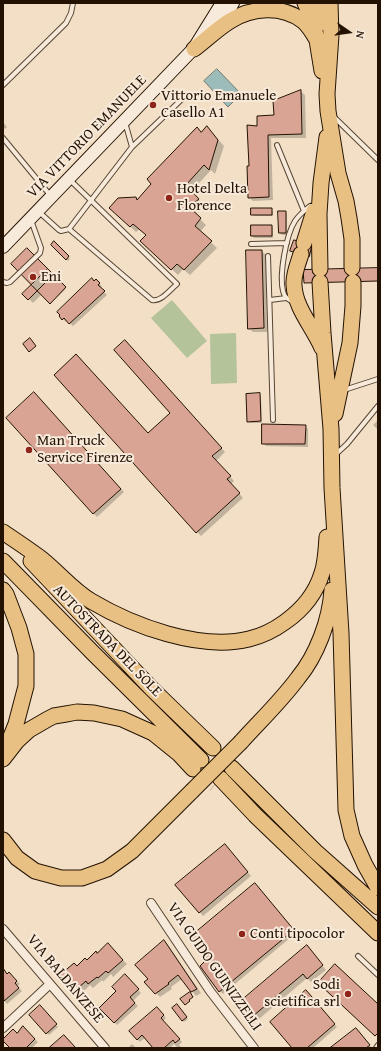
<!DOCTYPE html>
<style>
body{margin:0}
#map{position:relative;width:381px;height:1051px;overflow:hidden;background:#f2dfc6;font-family:"Gentium Book Plus",serif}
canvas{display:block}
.frame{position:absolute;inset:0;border:4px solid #231202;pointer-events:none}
.north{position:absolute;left:329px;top:12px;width:40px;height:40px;-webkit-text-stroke:3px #f7eada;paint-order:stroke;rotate:103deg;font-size:11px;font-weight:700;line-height:16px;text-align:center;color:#231202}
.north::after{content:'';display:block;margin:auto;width:14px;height:18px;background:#231202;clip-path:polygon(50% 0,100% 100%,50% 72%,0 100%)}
</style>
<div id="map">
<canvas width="381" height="1051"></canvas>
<div class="frame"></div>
<div class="north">N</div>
</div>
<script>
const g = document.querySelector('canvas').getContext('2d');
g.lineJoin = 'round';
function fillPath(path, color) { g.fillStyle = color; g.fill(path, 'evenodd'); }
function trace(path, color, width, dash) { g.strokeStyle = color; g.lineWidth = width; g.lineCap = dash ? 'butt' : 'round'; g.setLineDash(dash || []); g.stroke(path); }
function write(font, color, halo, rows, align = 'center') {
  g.font = font + ' "Gentium Book Plus",serif'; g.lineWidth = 4; g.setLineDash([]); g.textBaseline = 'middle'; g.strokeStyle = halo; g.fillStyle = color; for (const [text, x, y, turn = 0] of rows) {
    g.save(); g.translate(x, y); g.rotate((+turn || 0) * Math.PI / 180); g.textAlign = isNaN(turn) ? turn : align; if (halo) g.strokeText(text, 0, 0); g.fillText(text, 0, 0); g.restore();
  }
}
const green = new Path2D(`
 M172 300 207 341 187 358 151 318Z
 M236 333 237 383 211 384 210 334Z`);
const water = new Path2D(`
 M217 69 241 94 228 107 204 81Z`);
const shadow = new Path2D(`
 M300 91 305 95 306 138H271L273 200 253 201 249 197 250 167 275 116Z
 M3 122 7 127 5 129 3 127Z
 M201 133 213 134 224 146 215 174 211 170 191 192 204 205 195 214 206 225 200 232 217 248 190 275 183 269 178 275 147 246V235L140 229 136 232 110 208 135 198 138 200Z
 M271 210 273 211V216H254L252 214Z
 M285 212 287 214V235H282L280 233Z
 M271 226 273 228V238H254L252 236Z
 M294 241 313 247 310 257 292 251Z
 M54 242 70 259 68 261 52 245Z
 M27 249 66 289 51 303 42 294 33 303 24 294 33 285Z
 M261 251 266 255 267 332H253L249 328Z
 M378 269V281L305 282Z
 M96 281 102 286 100 288 107 295 73 326 67 321 66 322 63 319Z
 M129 346 225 452 216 461 234 481 231 484 243 498 201 536 197 532 148 434 171 413Z
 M34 394 124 492 97 517 7 418Z
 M259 394 261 396 262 423H250L248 421Z
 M378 420V430L373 425Z
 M305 426 308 429V447L266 446 263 443Z
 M228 848 251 876 203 916 177 885Z
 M258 887 296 933 223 994 220 991 208 959Z
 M164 941 168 945 201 993 196 996 182 979 171 987 172 989 160 997 146 982 149 979Z
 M112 949 127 964 113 977 111 974 103 982 102 980 93 988 90 985 83 992 77 986 74 989 70 985 77 967 97 954Z
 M311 951 326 970 311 982 307 978 252 1025 236 1006Z
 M3 969 8 975 9 973 20 984 17 986 22 991 7 1004 3 999Z
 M125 976 141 993 133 1001 138 1006 117 1025 100 1008 118 991Z
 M309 995 337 1027 313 1048H294Z
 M40 1006 58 1027 49 1035 30 1015Z
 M179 1007 188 1019 184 1022 182 1020Z
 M157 1008 166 1018 163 1021 182 1042 179 1045 182 1048H178L174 1044 170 1048H154L145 1038 140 1042 130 1032Z
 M23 1028 38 1042 32 1048H11Z
 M359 1032 372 1048H332Z
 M132 1044 136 1048H128Z`);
const building = new Path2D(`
 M301 90 302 134 268 135 269 197 248 198 247 166H249L247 125 257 126V116L274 115 273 101Z
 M207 126 218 140 209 170 204 165 186 185 199 199 189 207 201 218 195 226 212 241 184 270 177 264 171 270 140 241 146 235 133 224 130 227 109 208 118 198 136 197 137 200 151 184 147 179 197 127 201 132Z
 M251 208H272V215H251Z
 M278 211H286V233H279Z
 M251 225H272V236H251Z
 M294 240 312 245 309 257 290 251Z
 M54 241 69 256 66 260 51 245Z
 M27 248 66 287 50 304 11 264Z
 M246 250H262L264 328 248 329Z
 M378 268V281L304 283 303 270Z
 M47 270 52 276 28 300 22 294Z
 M92 278 94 281 96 279 100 283 98 285 105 291 69 324 64 318 62 320 59 316 60 315 57 312Z
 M30 338 36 346 29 352 23 344Z
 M125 340 222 448 212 456 231 476 227 479 240 493 196 533 54 375 76 354 148 433 170 413 114 350Z
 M34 392 121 489 93 514 6 418Z
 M260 393 261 421 247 422 246 394Z
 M262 424 306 425 305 444H262Z
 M225 844 248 872 199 913 175 885Z
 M255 883 294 930 219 992 200 966 207 959 189 938Z
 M164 940 197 989 191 992 178 975 168 983 169 984 155 994 144 982 148 979 135 965Z
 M108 943 123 960 108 973 106 971 98 978 97 977 88 984 86 981 78 988 72 982 69 986 60 975 74 963 77 966 85 958 87 960 96 951 97 953Z
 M307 945 323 965 307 979 303 974 247 1021 235 1006Z
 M335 964 378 1004V1033L375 1036 318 983Z
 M3 968 7 974 9 972 17 981 15 983 19 988 4 1001Z
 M125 974 139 989 130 997 135 1003 114 1023 99 1008 116 991 112 987Z
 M306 990 335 1024 307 1048H292L270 1022Z
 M190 992 193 997 189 1000 190 1001 185 1005 180 999Z
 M177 1004 187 1017 182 1021 172 1008Z
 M40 1005 57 1024 46 1034 29 1015Z
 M157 1007 164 1015 161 1018 180 1039 175 1043 173 1040 164 1048H153L142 1035 137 1040 129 1031Z
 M23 1026 35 1039 26 1048H10L3 1041V1039L13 1029 17 1033Z
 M356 1028 370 1045 366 1048H330Z
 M64 1035 76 1048H49Z`);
const highwayTunnel = new Path2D(`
 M196 770 215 785`);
const lane = new Path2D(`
 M3 85 66 23 71 13 73 3
 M334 117 378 160
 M125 122 132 147
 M3 138 50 195
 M277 145 304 211
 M38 211 59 230 61 231 69 229 132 147 182 99
 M69 229 152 300C161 302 170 290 177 284L69 179
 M251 244 287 243
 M268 256 273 420
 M3 282 7 283 10 282 40 253 41 248 31 220
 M270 300 286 298
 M293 302C288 299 284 297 283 291 279 275 286 235 295 221 299 215 305 210 310 206
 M344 390 378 379
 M335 455 347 444 378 406
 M358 956 378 975
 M376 1048 378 1045`);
const street = new Path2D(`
 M151 903 210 991 254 1048
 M3 929 105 1048
 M3 1028 50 984`);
const secondary = new Path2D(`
 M216 26 226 16 233 3
 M196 45 222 3
 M3 247 200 42`);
const highway = new Path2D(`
 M305 3 312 18 317 40 322 71
 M318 3 327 24
 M330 3 331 35 327 94 328 111 338 173 346 201 349 218 352 239V268
 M194 49C206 40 217 29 230 21 252 7 282 5 303 21 309 26 313 33 317 40
 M304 243 314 211
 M301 254C298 264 293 275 294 285 295 308 313 327 322 348
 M320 269 319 214 321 183 327 137
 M320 282 323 333 331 429 332 488 341 633 346 810 352 836 365 865 378 888
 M335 414 350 343 353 306V282
 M3 532C16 541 30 550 43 560 59 573 73 590 91 601 133 626 200 651 249 639 262 636 274 630 285 622 302 610 316 593 322 573 326 561 326 549 327 537
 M3 561 92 652 201 760
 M31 561 152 689 213 748
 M3 590 6 594 19 628 26 654V686L16 724 6 749
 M241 742C260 721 281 701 298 678 317 655 330 620 332 590
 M3 759 17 741 29 730 48 719 54 716 66 714 77 712 94 713 122 719 153 733 179 754 193 769
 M232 768 315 851 378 907
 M220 778 255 815 378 933
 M3 840 17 858 35 871 61 878H82L107 869 132 851 192 791`);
const highwayBridge = new Path2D(`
 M192 791 241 742`);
const markers = [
 [153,105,4,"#8f2418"],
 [169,198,4,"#8f2418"],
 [33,277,4,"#8f2418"],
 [29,450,4,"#8f2418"],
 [242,934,4,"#8f2418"],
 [348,994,4,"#8f2418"]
];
const poiNames = [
 ["Vittorio Emanuele",161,96],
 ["Casello A1",161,113],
 ["Hotel Delta",177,189],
 ["Florence",177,206],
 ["Eni",41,277],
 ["Man Truck",37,441],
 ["Service Firenze",37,458],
 ["Conti tipocolor",250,934],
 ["Sodi",340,985,"right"],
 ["scietifica srl",340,1002,"right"]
];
const streetNames = [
 ["VIA VITTORIO EMANUELE",87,137,-46],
 ["AUTOSTRADA DEL SOLE",107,641,46],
 ["VIA GUIDO GUINIZZELLI",214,967,55],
 ["VIA BALDANZESE",65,979,50]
];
fillPath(green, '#b4c39a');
fillPath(water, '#9cbcb9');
trace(water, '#6c7870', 1);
fillPath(shadow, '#0003');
fillPath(building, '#d9a494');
trace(building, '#231202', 1);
trace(highwayTunnel, '#d3c0a9', 15, [15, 8]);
trace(lane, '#574533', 6);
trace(street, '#574533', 10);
trace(secondary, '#231202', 14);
trace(highway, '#231202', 17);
trace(lane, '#f7eada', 4);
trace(street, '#f7eada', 8);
trace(secondary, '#f7eada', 12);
trace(highway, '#e9c083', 15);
trace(highwayBridge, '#231202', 17, []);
trace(highwayBridge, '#e9c083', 15);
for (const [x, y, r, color] of markers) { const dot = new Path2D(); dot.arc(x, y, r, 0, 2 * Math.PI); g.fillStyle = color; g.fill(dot); trace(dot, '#f7eada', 1.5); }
write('15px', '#231202', '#f7eada', poiNames, 'left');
write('15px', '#231202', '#f7eada', streetNames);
</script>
